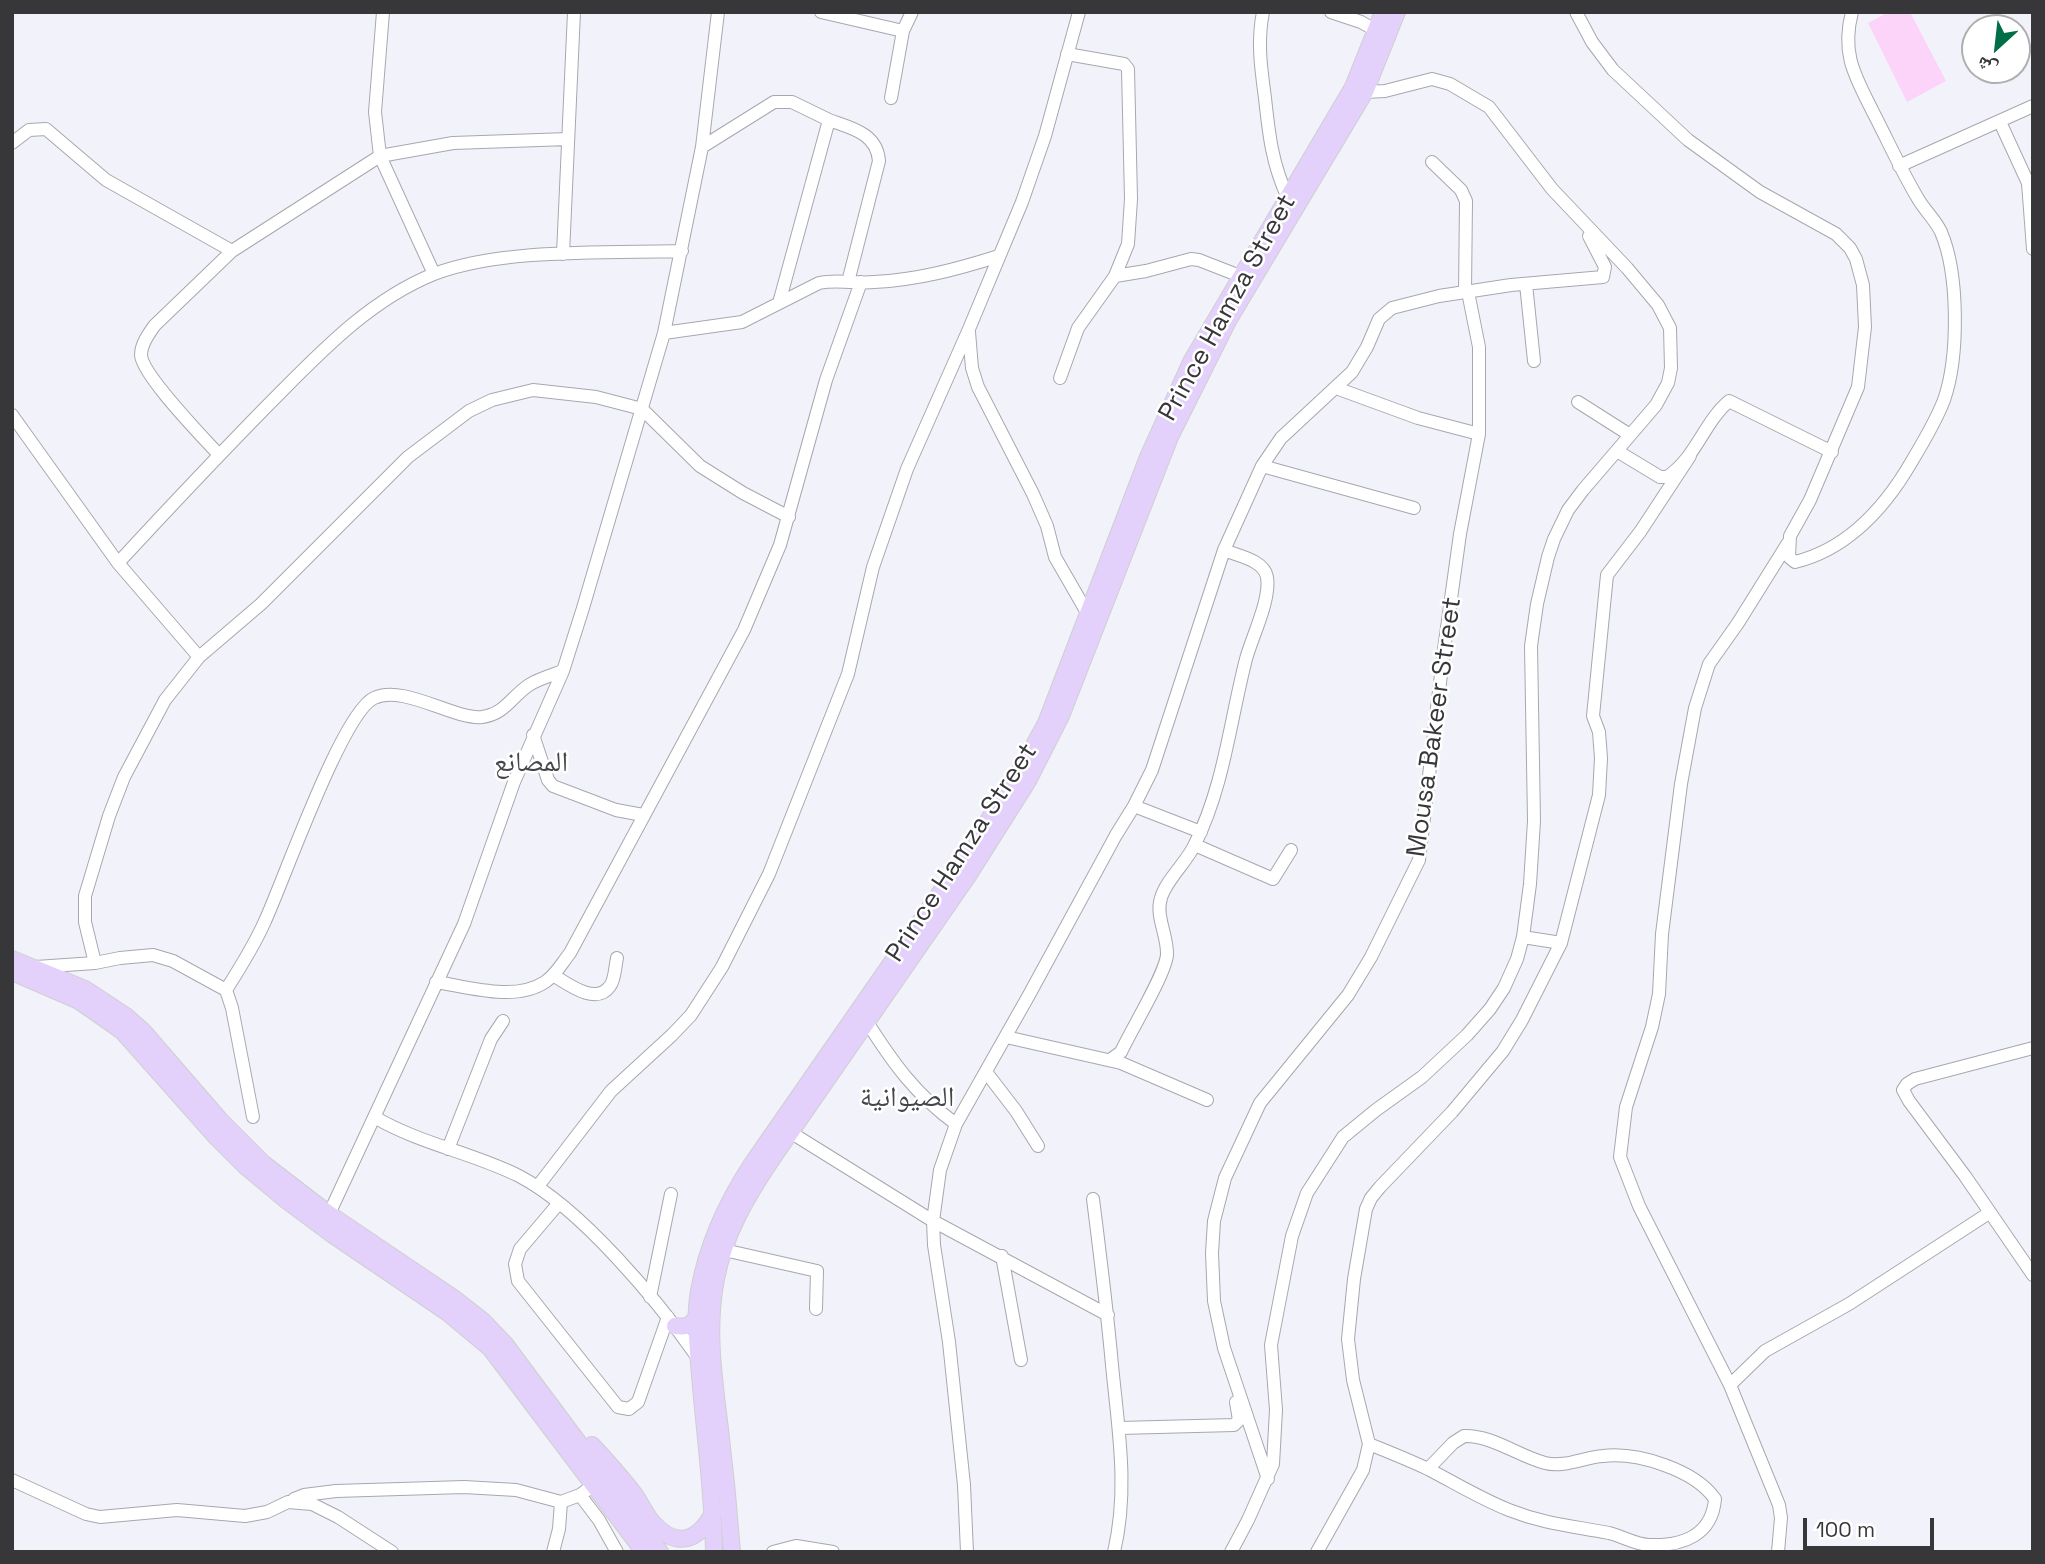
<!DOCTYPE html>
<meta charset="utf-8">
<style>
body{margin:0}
#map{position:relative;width:2045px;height:1564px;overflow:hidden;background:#f2f3fa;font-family:"Space Grotesk","Noto Naskh Arabic",sans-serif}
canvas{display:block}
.frame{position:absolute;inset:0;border:14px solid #37373a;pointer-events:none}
.north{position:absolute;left:1961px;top:14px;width:70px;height:70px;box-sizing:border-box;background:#fff;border:2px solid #afafb0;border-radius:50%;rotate:207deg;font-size:19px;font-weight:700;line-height:28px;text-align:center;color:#37373a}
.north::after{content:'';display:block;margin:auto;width:24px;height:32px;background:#006e46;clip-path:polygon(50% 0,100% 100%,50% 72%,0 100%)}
.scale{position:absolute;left:1803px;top:1518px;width:131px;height:32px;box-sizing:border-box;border:4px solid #37373a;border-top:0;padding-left:9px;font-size:21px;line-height:24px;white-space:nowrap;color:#37373a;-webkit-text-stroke:5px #fff;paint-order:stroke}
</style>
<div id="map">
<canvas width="2045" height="1564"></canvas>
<div class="frame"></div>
<div class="north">ش</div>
<div class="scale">100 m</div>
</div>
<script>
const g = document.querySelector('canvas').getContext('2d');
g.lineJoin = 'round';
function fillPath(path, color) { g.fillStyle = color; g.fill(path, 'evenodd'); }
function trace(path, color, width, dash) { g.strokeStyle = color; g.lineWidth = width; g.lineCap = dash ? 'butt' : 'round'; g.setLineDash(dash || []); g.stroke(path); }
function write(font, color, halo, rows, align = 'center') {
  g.font = font + ' "Space Grotesk","Noto Naskh Arabic",sans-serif'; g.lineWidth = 5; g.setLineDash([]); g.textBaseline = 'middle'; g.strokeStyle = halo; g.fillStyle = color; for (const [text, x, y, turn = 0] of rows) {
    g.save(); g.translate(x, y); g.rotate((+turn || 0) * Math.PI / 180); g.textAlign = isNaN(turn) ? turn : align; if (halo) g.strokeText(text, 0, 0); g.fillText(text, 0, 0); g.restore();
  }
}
const green = new Path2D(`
 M1889 12H1910L1946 81 1907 102 1868 23Z`);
const minor = new Path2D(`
 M383 12 375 112 380 156 434 274
 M821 12 903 31 912 12
 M1263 12C1257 42 1261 68 1265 98 1269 135 1272 164 1288 198
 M1331 12 1361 22 1377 31
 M1576 12 1592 42 1613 70 1688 140 1760 192 1836 234 1850 248 1856 259 1863 285 1865 327 1858 387 1810 500 1790 536 1789 557 1795 562C1848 549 1886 506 1912 461 1924 441 1936 421 1944 400 1959 357 1959 274 1941 232 1935 219 1924 210 1917 197 1901 170 1888 141 1873 112 1855 76 1841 54 1852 12
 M891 98 903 31
 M829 120C851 128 877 133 879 161L848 282
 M2000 122 2028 183 2033 249
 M12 143 29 130 46 129 106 180 232 251
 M702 147 774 102H792L829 120 779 303
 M1899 166 2033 106
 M563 254 574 12
 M1115 276 1146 271 1191 259 1199 260 1240 276
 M1526 284 1534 361
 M969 332 972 368 978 387 1033 494 1047 526 1055 557 1089 616
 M664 333 742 322 819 283C838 279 856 284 874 282 917 280 958 269 999 256
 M1060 378 1078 328 1115 276 1128 244 1131 199 1128 69 1124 64 1067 54
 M1336 388 1418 418 1479 434
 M1578 402 1630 435
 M12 415 118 563 199 657
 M1617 451 1660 477H1667C1696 458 1704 422 1729 401L1832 452
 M219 455C203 437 142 375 141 355 141 344 149 333 155 325L232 251 380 156 453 143 568 139
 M1262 466 1414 508
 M118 563C167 510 217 457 268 405 317 356 367 301 434 274 502 248 608 253 682 251
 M533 735 548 780 553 786 616 810 643 815
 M1134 806 1201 832
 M1195 845 1273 879 1291 850
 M1523 937 1561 943
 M95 963 85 922V896L109 816 124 777 165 700 199 657 261 604 408 457 469 411 492 400 533 390 596 397 642 409 700 466 743 493 789 517
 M36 967 95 963 120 958 153 955 173 961 226 990
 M553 975C568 984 596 1006 610 986 615 980 615 967 617 958
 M436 982C468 987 515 1002 545 982 556 975 562 963 570 953L744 630 780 545 826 380 861 282
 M867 1022C893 1063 916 1095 956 1124
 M1006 1037 1121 1063 1207 1100
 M2033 1048 1915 1079 1907 1084 1903 1090 1909 1101 1965 1176 2033 1275
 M1110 1060 1121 1052C1131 1030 1165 975 1167 955 1168 936 1155 916 1161 898 1166 880 1187 862 1195 844 1224 786 1230 721 1246 659 1252 637 1271 599 1267 577 1264 560 1238 556 1224 550
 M986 1072 1016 1111 1038 1146
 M253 1117 232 1008 226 990C240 968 255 944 265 921 284 880 342 713 374 698 404 684 454 720 482 717 505 714 511 697 529 685 538 679 552 675 563 671
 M376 1118C421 1144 473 1153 519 1176 581 1208 658 1301 698 1358
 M790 1132 933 1221 1108 1315
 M448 1149 491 1039 503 1021
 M538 1186 611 1091 672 1035 691 1015 722 967 769 874 848 674 873 567 907 469 969 329 1022 202 1045 136 1079 12
 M1093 1199C1100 1254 1107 1309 1112 1365 1118 1428 1129 1489 1114 1552
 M559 1203 520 1249 515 1264 518 1281 618 1407 629 1409 638 1402 668 1317
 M329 1214 464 924 514 782 563 671 583 608 664 333 702 147 718 12
 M724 1250 817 1271 816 1309
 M1002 1256 1021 1360
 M650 1297 671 1194
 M1730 1385 1765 1351 1849 1304 1989 1213
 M1120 1428 1234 1425 1239 1420 1236 1402
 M1369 1444C1389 1452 1409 1460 1428 1469 1455 1483 1481 1499 1509 1510 1544 1524 1573 1526 1609 1533 1622 1536 1636 1545 1650 1545 1683 1546 1712 1535 1715 1499 1695 1470 1638 1452 1603 1456 1585 1457 1564 1468 1545 1463 1518 1456 1492 1435 1464 1436L1453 1443 1428 1469
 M1268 1479 1224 1348 1214 1301 1212 1253 1214 1221 1225 1178 1260 1103 1348 995 1371 957 1419 860 1444 649 1460 534 1479 434V347L1468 292H1465L1466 201 1461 190 1432 162
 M12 1480 86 1514 100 1517 177 1510 245 1516 267 1512 288 1502 312 1504 338 1517 392 1552
 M580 1495 599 1520 617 1552
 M294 1499 304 1495 336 1491 464 1487 516 1490 561 1502
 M553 1552 559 1529 561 1502 580 1495 594 1485
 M773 1552 796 1546 833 1552
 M967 1552 964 1485 949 1342 934 1245 933 1221 940 1170 956 1124 1029 995 1116 835 1134 806 1152 770 1224 550 1262 466 1281 438 1352 372 1367 347 1379 319 1392 308 1439 296 1511 285 1603 277 1605 267 1589 236
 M1231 1552 1248 1520 1273 1464 1276 1410 1271 1345 1292 1236 1307 1193 1343 1137 1376 1110 1422 1077 1467 1035 1490 1009 1504 988 1517 959 1523 937 1530 884 1534 821 1531 646 1537 604 1548 557 1554 539 1568 510 1583 490 1656 405 1668 383 1671 368 1670 328 1658 305 1627 268 1552 189 1489 107 1450 84 1432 79 1385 91 1365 92
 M1317 1552 1363 1470 1369 1444 1353 1380 1348 1339 1354 1279 1366 1209 1371 1198 1380 1187 1452 1112 1503 1051 1522 1020 1561 943 1599 795 1601 758 1599 732 1593 716 1607 575 1640 532 1690 456
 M1778 1552 1781 1518 1779 1505 1730 1385 1639 1206 1620 1157 1626 1107 1652 1027 1659 994 1662 934 1681 784 1695 708 1709 664 1738 623 1788 543`);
const major = new Path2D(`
 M12 959 85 989 126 1016 143 1031 220 1120 264 1164 329 1214 455 1299 482 1320 505 1344 660 1552
 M12 972 79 1001 122 1031 217 1138 244 1165 286 1200 333 1235 448 1313 490 1348 644 1552
 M675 1326C686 1328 693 1325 697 1315
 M592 1445C607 1461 622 1478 635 1495 641 1504 646 1515 653 1523 677 1549 698 1541 713 1513
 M714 1552C713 1493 705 1435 700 1376 698 1349 694 1318 699 1291 707 1246 727 1202 752 1164L965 857 1022 767 1046 723 1148 457 1192 360 1353 87 1383 12
 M732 1552C729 1511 725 1470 720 1429 714 1379 706 1330 716 1279 724 1235 747 1196 772 1159L968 876 1028 781 1061 716 1170 437 1228 321 1365 92 1397 12`);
const streetNames = [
 ["Prince Hamza Street",1228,308,-61],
 ["Mousa Bakeer Street",1435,727,-82],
 ["Prince Hamza Street",962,853,-57]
];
const neighbourhoodNames = [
 ["المصانع",531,763],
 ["الصيوانية",907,1098]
];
fillPath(green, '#fcd3f9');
trace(minor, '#a7a8ae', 14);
trace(major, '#cfcfd0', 18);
trace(minor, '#fff', 12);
trace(major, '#e3d1fb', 16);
write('26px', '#37373a', '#fff', streetNames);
write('28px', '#45464b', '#fff', neighbourhoodNames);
</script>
